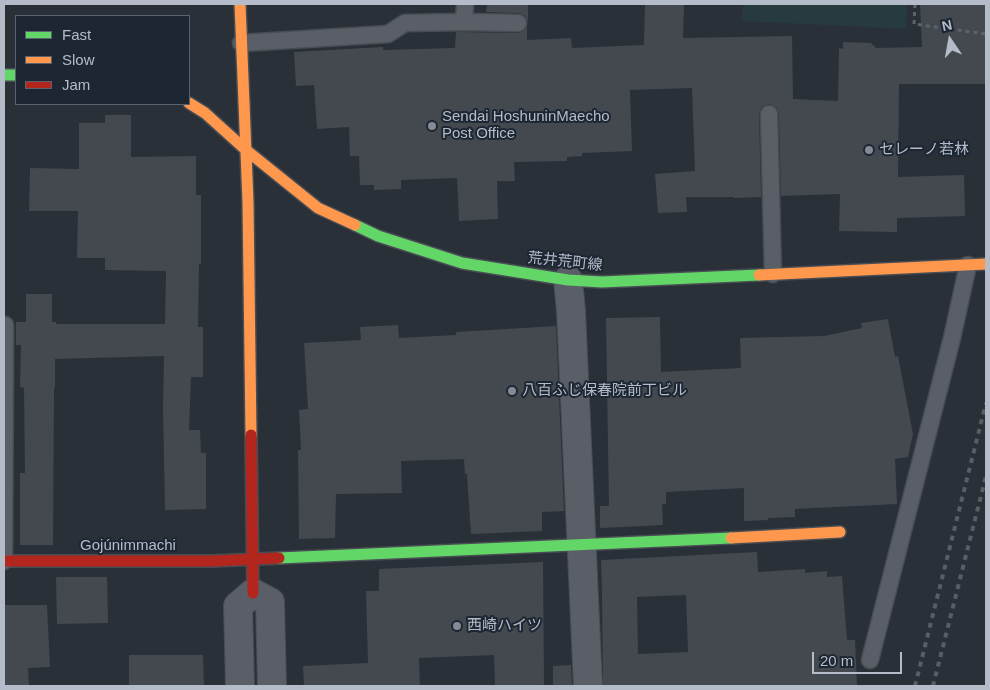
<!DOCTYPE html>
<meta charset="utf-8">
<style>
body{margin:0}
#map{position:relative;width:990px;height:690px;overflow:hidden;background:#2a3038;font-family:Arial,sans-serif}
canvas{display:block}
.frame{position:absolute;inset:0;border:5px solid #b4bcc9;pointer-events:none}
.legend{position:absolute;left:15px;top:15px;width:175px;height:90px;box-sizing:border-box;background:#1d2633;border:1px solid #59626f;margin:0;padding:6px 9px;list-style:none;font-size:15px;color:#b4bcc9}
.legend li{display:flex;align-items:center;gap:10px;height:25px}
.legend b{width:25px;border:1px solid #59626f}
.north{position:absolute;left:925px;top:15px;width:50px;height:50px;-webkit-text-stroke:4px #1d2633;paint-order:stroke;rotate:348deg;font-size:14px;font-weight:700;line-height:20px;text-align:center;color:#b4bcc9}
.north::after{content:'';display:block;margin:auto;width:18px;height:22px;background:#b4bcc9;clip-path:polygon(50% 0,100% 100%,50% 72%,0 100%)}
.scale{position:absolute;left:812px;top:652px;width:90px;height:22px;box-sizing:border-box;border:2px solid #b4bcc9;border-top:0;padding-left:6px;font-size:15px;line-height:18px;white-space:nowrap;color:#b4bcc9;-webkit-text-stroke:4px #1d2633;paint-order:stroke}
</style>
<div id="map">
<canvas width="990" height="690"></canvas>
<div class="frame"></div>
<ul class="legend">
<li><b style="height:6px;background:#63d668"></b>Fast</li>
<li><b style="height:6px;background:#ff974d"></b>Slow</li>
<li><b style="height:6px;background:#b3261e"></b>Jam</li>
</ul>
<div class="north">N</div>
<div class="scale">20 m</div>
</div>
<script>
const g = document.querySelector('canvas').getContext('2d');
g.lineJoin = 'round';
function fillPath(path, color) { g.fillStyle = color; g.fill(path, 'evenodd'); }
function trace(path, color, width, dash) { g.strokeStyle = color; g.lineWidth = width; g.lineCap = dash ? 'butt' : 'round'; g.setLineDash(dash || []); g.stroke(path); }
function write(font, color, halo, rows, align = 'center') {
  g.font = font + ' Arial,"Noto Sans JP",sans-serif'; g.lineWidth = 4; g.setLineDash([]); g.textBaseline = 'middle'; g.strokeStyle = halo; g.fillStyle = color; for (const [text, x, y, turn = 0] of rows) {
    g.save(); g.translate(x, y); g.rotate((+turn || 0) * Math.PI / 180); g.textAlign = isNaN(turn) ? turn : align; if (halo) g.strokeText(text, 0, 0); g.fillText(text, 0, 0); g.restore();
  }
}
const green = new Path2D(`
 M743 4H907L906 29 742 21Z`);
const building = new Path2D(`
 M487 4H528V21L524 15 519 13 486 12Z
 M645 4H684L683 38 792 36 793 99 838 101 839 48 843 49V42L871 43 876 48 922 47 920 4H986V84H899L898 177 964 175 965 216 897 218V232L839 231 840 194 781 196 779 114 777 108 774 106 769 104 763 106 760 110 759 114 761 197 734 198V197H686L687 212 658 213 655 174 695 171 692 88 630 90 632 151 582 153V156L567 157V161L514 162 515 181H497L498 219 459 221 457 178 401 180V189L374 190V185H360L359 156H350L349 127 317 129 314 85 296 86 294 52 383 47V50L455 48 456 32 518 33 523 31 527 26V40L571 38 572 48 644 45Z
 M105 115H131V157L196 156V195H201V264H199L198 327H203V377H191L189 430H200L201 453H206V509L165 510 163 408 164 356 55 359V388H54L53 545H20V473H25L24 388 20 387 21 345H16V322H26V294H52V322H56V324H165L166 271 105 270V258H77L78 211H29L30 168 79 169V123H105Z
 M660 317 661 372 741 368 740 338 824 336 862 328 861 323 888 319 895 357 898 356 913 434 908 457 895 459 897 504 795 509V517L768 518V520L744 521V488L666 492V504H662L663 525 600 528V506H609L606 318Z
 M398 325 399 338 456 335V332L556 326 564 511 542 512V531L471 534 467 474H465L464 459 401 461 402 493 336 494 335 538 299 539 298 450H301L299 410 308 409 304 343 361 340 360 327Z
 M757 552 758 572 805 569V573L827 571V577L842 576 847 640H855L857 686H603L602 592 601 560ZM686 595 688 652 638 654 637 597Z
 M543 562 544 686H495L494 655 419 658 420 686H304L303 666 368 663 366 591H379V569Z
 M56 577H107L108 623 57 624Z
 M4 605H47L50 667 28 668 29 686H4Z
 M129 655H203L204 686H129Z
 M571 665 572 686H553V666Z`);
const path = new Path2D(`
 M915 4 914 24 986 34`);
const lane = new Path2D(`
 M464 22 518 23
 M241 43 388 34 405 23 464 22 465 4
 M769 114 773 274
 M4 561 5 325
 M870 660 952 338 968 265`);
const street = new Path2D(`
 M568 280 571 311 588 686
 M240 686 238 606 253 593 270 602 272 686`);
const fast = new Path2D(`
 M4 75H16
 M355 225 378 236 462 263 568 280 602 282 759 275
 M279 558 731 538`);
const slow = new Path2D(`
 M240 4 248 202 251 435
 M189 103 205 113 246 150 318 208 355 225
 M759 275 986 264
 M731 538 840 532`);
const jam = new Path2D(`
 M251 435 253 593
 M4 561H213L279 558`);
const rail = new Path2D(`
 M915 686 986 403
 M933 686 986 476`);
const markers = [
 [432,126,5,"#848b96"],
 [869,150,5,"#848b96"],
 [512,391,5,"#848b96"],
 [457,626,5,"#848b96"]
];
const poiNames = [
 ["Sendai HoshuninMaecho",442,117],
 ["Post Office",442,134],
 ["セレーノ若林",879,150],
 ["八百ふじ保春院前丁ビル",522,391],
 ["西崎ハイツ",467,626]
];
const streetNames = [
 ["荒井荒町線",565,262,6],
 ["Gojúnimmachi",128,546]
];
fillPath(green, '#273a3e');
fillPath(building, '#444950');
trace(lane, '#484c53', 19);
trace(street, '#484c53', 30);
trace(fast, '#484c53', 14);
trace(slow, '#484c53', 14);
trace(jam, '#484c53', 14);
trace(path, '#5d636a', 3, [4, 4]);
trace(lane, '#5a5e66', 16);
trace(street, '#5a5e66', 28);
trace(fast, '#63d668', 11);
trace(slow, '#ff974d', 11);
trace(jam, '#b3261e', 11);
trace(rail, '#595d64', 4, [5, 5]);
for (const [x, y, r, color] of markers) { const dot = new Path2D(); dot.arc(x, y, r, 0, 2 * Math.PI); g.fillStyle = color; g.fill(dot); trace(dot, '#1d2633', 2); }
write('15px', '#b4bcc9', '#1d2633', poiNames, 'left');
write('15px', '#b4bcc9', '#1d2633', streetNames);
</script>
